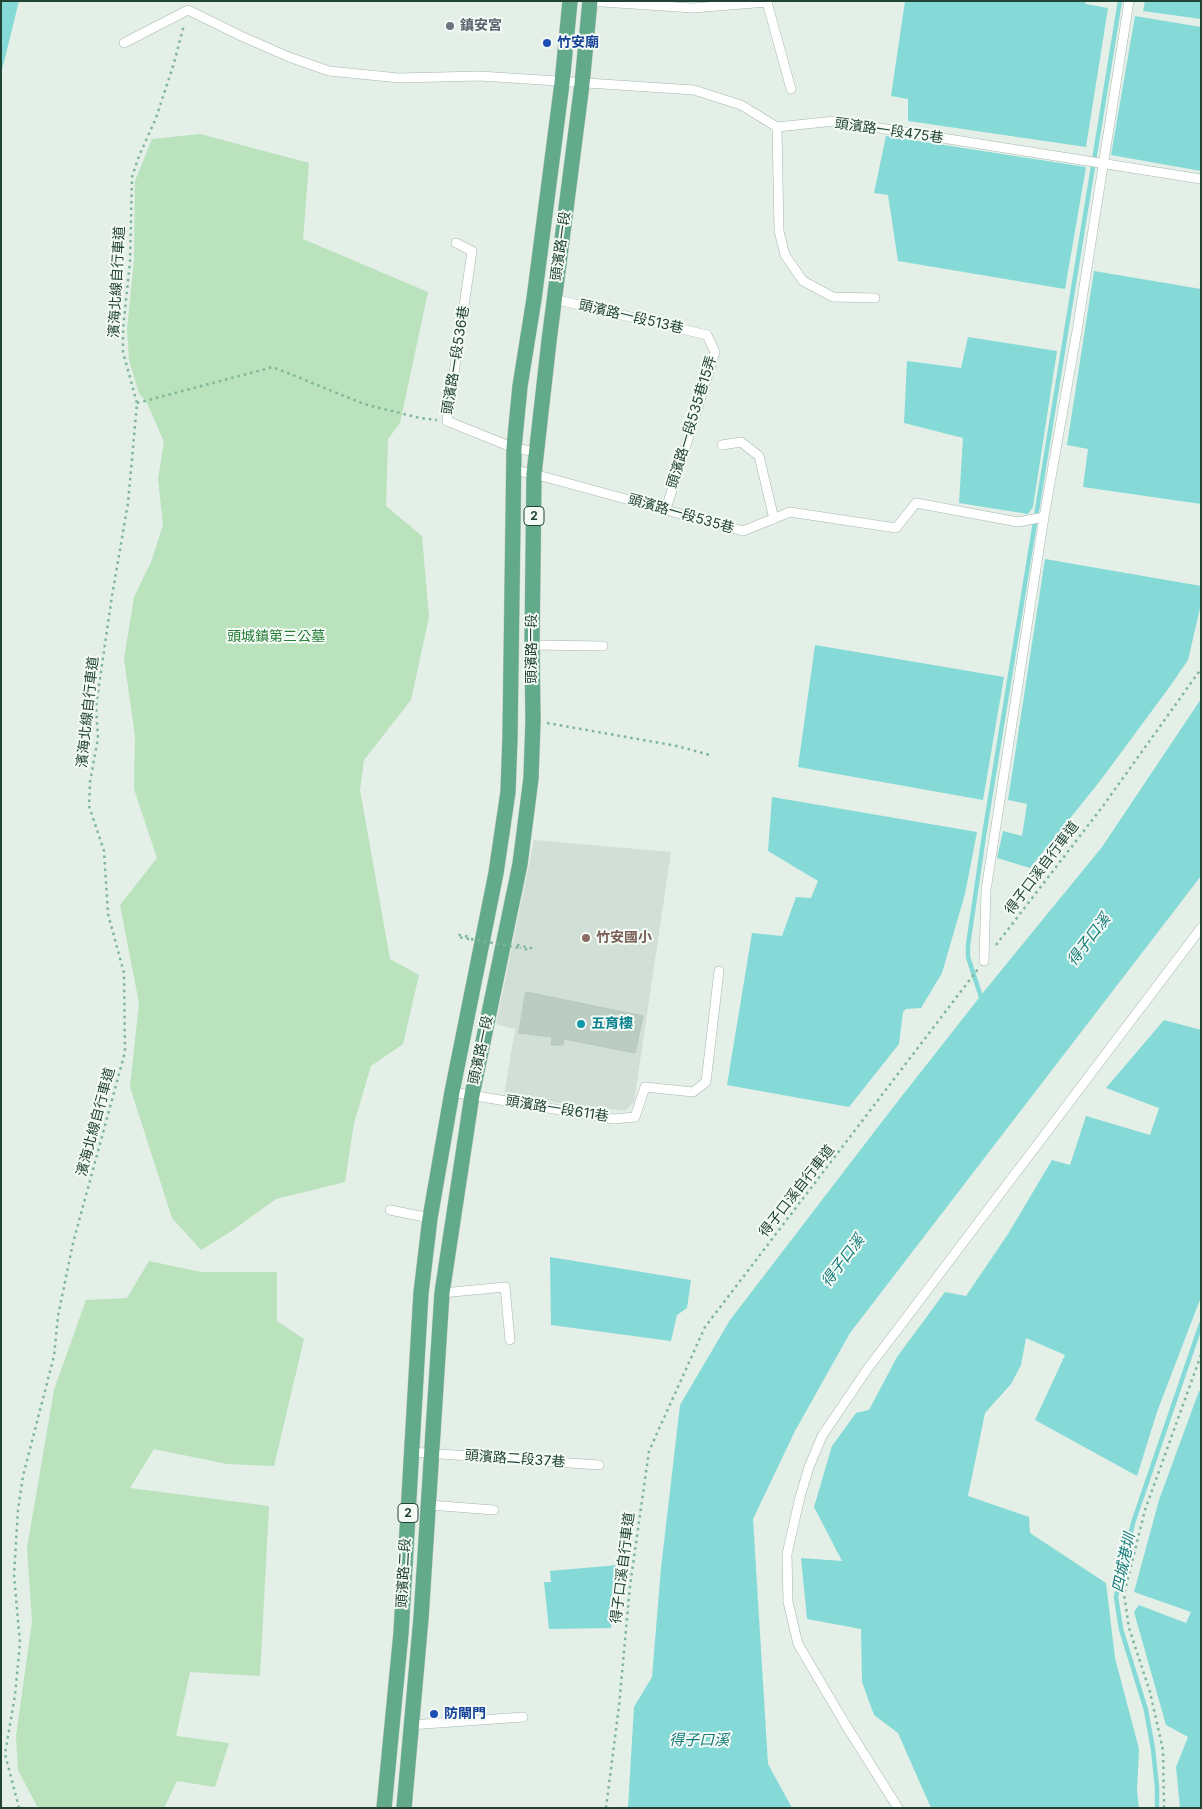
<!DOCTYPE html>
<meta charset="utf-8">
<style>
body{margin:0}
#map{position:relative;width:1202px;height:1809px;overflow:hidden;background:#e3efe7;font-family:Inter,sans-serif}
canvas{display:block}
.frame{position:absolute;inset:0;border:2px solid #204333;pointer-events:none}
</style>
<div id="map">
<canvas width="1202" height="1809"></canvas>
<div class="frame"></div>
</div>
<script>
const g = document.querySelector('canvas').getContext('2d');
g.lineJoin = 'round';
function fillPath(path, color) { g.fillStyle = color; g.fill(path, 'evenodd'); }
function trace(path, color, width, dash) { g.strokeStyle = color; g.lineWidth = width; g.lineCap = dash ? 'butt' : 'round'; g.setLineDash(dash || []); g.stroke(path); }
function write(font, color, halo, rows, align = 'center') {
  g.font = font + ' Inter,"Noto Sans TC",sans-serif'; g.lineWidth = 4; g.setLineDash([]); g.textBaseline = 'middle'; g.strokeStyle = halo; g.fillStyle = color; for (const [text, x, y, turn = 0] of rows) {
    g.save(); g.translate(x, y); g.rotate((+turn || 0) * Math.PI / 180); g.textAlign = isNaN(turn) ? turn : align; if (halo) g.strokeText(text, 0, 0); g.fillText(text, 0, 0); g.restore();
  }
}
const built = new Path2D(`
 M534 840 671 852 634 1102 625 1111 504 1096 515 1029 496 1024Z`);
const green = new Path2D(`
 M200 134 309 163 303 239 428 292 400 423 388 439 386 506 422 536 429 617 411 700 364 760 360 790 390 959 419 975 403 1044 371 1066 354 1123 345 1182 276 1199 230 1232 201 1250 172 1218 130 1087 139 1003 120 905 157 858 134 789 135 736 124 659 134 597 151 562 163 525 158 479 164 442 148 405 139 393 129 360 127 329 134 260 135 181 152 139Z
 M149 1261 201 1272H277V1321L304 1339 274 1466 227 1464 154 1449 130 1488 269 1506 260 1676 190 1672 176 1736 229 1743 215 1787 177 1781 164 1808H38L18 1770 16 1736 32 1622 27 1548 54 1390 86 1300 127 1298Z`);
const water = new Path2D(`
 M1 1H19L1 74Z
 M905 1H1085L1086 4 1108 8 1086 147 908 121V99L891 96Z
 M1145 1H1201V19L1143 11Z
 M1135 16 1201 27V171L1111 155Z
 M886 136 1086 167 1065 289 898 261 888 195 874 193Z
 M1094 271 1201 289V504L1083 487 1088 449 1067 445Z
 M968 337 1057 351 1033 507 1028 514 959 503 963 438 904 423 907 361 961 368Z
 M1045 559 1201 586V604L1188 660 1171 685 1100 781 1030 868 997 858 1003 831 1022 836 1027 804 1008 800Z
 M815 645 1004 677 983 800 798 767Z
 M1201 699V876L850 1333 795 1431 753 1519 768 1764 792 1808H628L634 1707 652 1677 661 1568 680 1405 730 1320 891 1110 986 989 1102 847Z
 M772 797 977 832 965 894 942 973 921 1008 906 1009 903 1012 899 1044 849 1107 727 1085 752 933 782 936 796 897 811 898 818 881 768 851Z
 M1164 1020 1201 1030V1297L1157 1412 1137 1476 1035 1420 1065 1355 1026 1338 1021 1365 1011 1384 985 1413 968 1496 1029 1517 1030 1533 1106 1583 1115 1658 1139 1749 1137 1791 1139 1808H931L898 1733 874 1715 862 1682 861 1629 807 1619 801 1558 842 1561 814 1507 832 1446 856 1413 869 1410 897 1357 945 1292 966 1296 1008 1234 1052 1160 1070 1165 1086 1116 1150 1135 1159 1108 1106 1088Z
 M550 1257 691 1280 687 1308 677 1315 671 1341 551 1325Z
 M1199 1391H1201V1808H1180L1176 1767 1188 1737 1166 1725 1134 1612 1139 1605 1186 1623 1191 1612 1134 1592 1159 1500Z
 M618 1565 611 1628 549 1629 544 1582H551L550 1571Z`);
const stream = new Path2D(`
 M982 1000 968 957V945L985 829 1120 1
 M1157 1808V1787L1153 1749 1146 1710 1121 1629 1116 1597 1133 1523 1201 1324`);
const building = new Path2D(`
 M526 992 643 1016 635 1053 564 1039 563 1045H551L552 1037 519 1033Z`);
const path = new Path2D(`
 M137 403 273 367 364 404 420 418 437 420
 M547 723 677 746 710 755
 M469 939 458 937 459 935 470 937
 M517 945 531 948 530 950 520 948
 M996 945 1103 806 1201 669
 M19 1808 5 1754 15 1695 20 1643 14 1575 18 1510 23 1476 54 1356 58 1316 73 1243 125 1052 124 973 108 914 104 851 89 806 90 782 98 738 96 706 112 596 128 503 137 403 123 352V329L130 262 132 177 139 156 156 118 174 63 184 25
 M606 1808 619 1706 630 1586 649 1451 705 1327 978 969
 M1164 1808 1163 1750 1150 1692 1129 1628 1124 1594 1145 1510 1201 1355`);
const service = new Path2D(`
 M587 1 693 8 767 2 791 89
 M124 43 188 10 241 36 289 57 329 71 399 78 480 76 694 90 741 105 777 127 835 121 1201 179
 M777 127 779 231 785 255 803 281 833 297 875 298
 M456 243 472 251 447 421 514 448 537 452
 M554 299 707 335 715 352 666 509
 M722 445 741 442 759 456 774 519
 M513 470 534 474 743 531 790 512 896 528 916 503 1018 522 1044 517
 M532 645 603 646
 M984 961 986 890 1044 517 1078 325 1129 1
 M452 1092 614 1119 635 1117 645 1087 693 1092 706 1082 719 971
 M390 1210 430 1218
 M442 1293 505 1287 510 1340
 M411 1452 599 1465
 M429 1505 494 1510
 M410 1725 523 1717
 M898 1808 847 1727 798 1644 788 1602 787 1554 800 1497 809 1467 822 1436 866 1371 1201 928`);
const primary = new Path2D(`
 M384 1808 401 1633 421 1293 430 1218 452 1092 496 873 508 792 510 737 514 448 520 386 534 299 562 83 570 1
 M404 1808 421 1618 442 1293 472 1095 520 864 531 778 533 721 532 645 534 474 549 341 582 84 590 1`);
const pathBridge = new Path2D(`
 M471 939 520 948`);
const markers = [
 [450,26,5,"#6b7280"],
 [547,43,5,"#1a4fb4"],
 [586,938,5,"#8d6e63"],
 [581,1024,5,"#0f9aa8"],
 [434,1714,5,"#1a4fb4"]
];
const shields = [
 [534,516,20],
 [408,1513,20]
];
const shieldNames = [
 ["2",534,516],
 ["2",408,1513]
];
const worshipNames = [
 ["鎮安宮",460,26]
];
const transitNames = [
 ["竹安廟",557,43],
 ["防閘門",444,1714]
];
const streetNames = [
 ["頭濱路一段475巷",889,131,8],
 ["頭濱路一段",561,246,-82],
 ["濱海北線自行車道",117,282,-87],
 ["頭濱路一段513巷",631,317,13],
 ["頭濱路一段536巷",456,360,-81],
 ["頭濱路一段535巷15弄",692,422,-73],
 ["頭濱路一段535巷",681,514,16],
 ["頭濱路一段",532,649,-90],
 ["濱海北線自行車道",88,712,-84],
 ["得子口溪自行車道",1042,868,-53],
 ["頭濱路一段",481,1050,-78],
 ["頭濱路一段611巷",557,1109,9],
 ["濱海北線自行車道",96,1122,-75],
 ["得子口溪自行車道",797,1191,-52],
 ["頭濱路二段37巷",515,1459,4],
 ["得子口溪自行車道",623,1568,-83],
 ["頭濱路二段",404,1573,-87]
];
const parkNames = [
 ["頭城鎮第三公墓",276,637]
];
const educationNames = [
 ["竹安國小",596,938]
];
const cultureNames = [
 ["五育樓",591,1024]
];
const waterNames = [
 ["得子口溪",1089,940,-53],
 ["得子口溪",843,1261,-53],
 ["四城港圳",1124,1563,-78],
 ["得子口溪",699,1740]
];
fillPath(built, '#d1dfd6');
fillPath(green, '#b9e2bd');
fillPath(water, '#85dad7');
trace(stream, '#85dad7', 4.5);
fillPath(building, '#bbcdc2');
trace(building, '#b4c9bd', 1);
trace(service, '#a5b8ad', 10);
trace(primary, '#c1cac6', 16);
trace(path, '#7fb69a', 2.5, [2.5, 4]);
trace(service, '#fff', 9);
trace(primary, '#62aa89', 15);
trace(pathBridge, '#7fb69a', 2.5, [2.5, 4]);
for (const [x, y, r, color] of markers) { const dot = new Path2D(); dot.arc(x, y, r, 0, 2 * Math.PI); g.fillStyle = color; g.fill(dot); trace(dot, '#f4faf6', 2); }
for (const [x, y, w] of shields) { const box = new Path2D(); box.roundRect(x - w / 2, y - 9.5, w, 19, 4); g.fillStyle = '#f4faf6'; g.fill(box); trace(box, '#204333', 1); }
write('bold 12px', '#204333', null, shieldNames);
write('bold 14px', '#5b616d', '#f4faf6', worshipNames, 'left');
write('bold 14px', '#164399', '#f4faf6', transitNames, 'left');
write('14px', '#204333', '#f4faf6', streetNames);
write('14px', '#257f36', '#f4faf6', parkNames);
write('bold 14px', '#785e54', '#f4faf6', educationNames, 'left');
write('bold 14px', '#0d838f', '#f4faf6', cultureNames, 'left');
write('italic 15px', '#127b78', '#f4faf6', waterNames);
</script>
